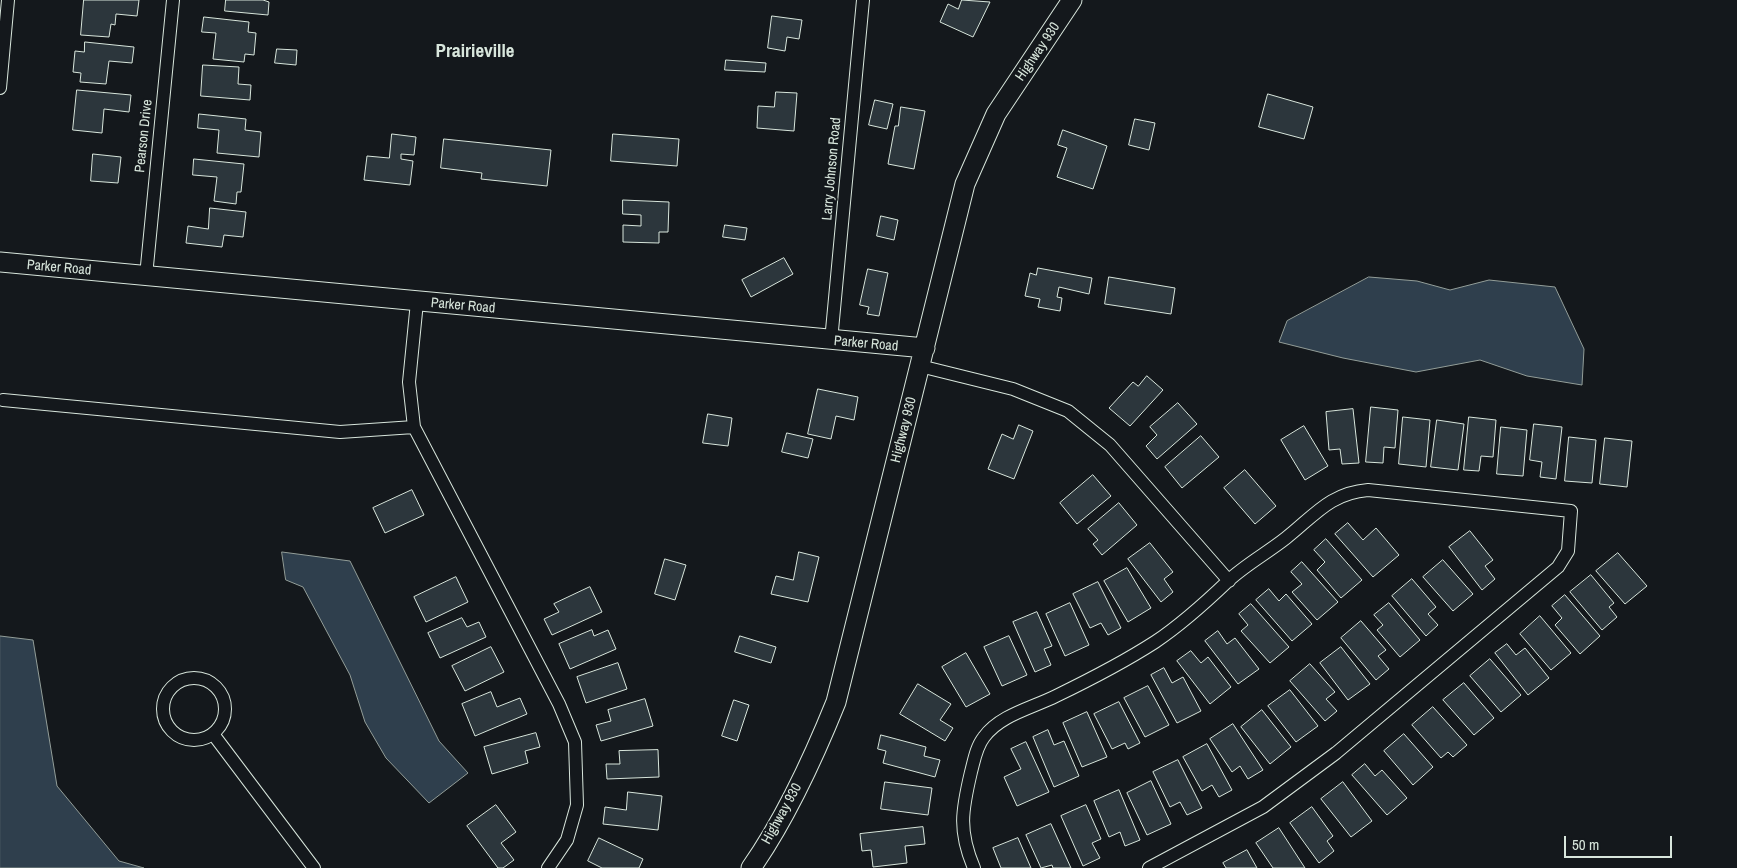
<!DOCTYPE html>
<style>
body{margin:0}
#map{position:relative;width:1737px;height:868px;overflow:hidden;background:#14181c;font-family:"Archivo Narrow",sans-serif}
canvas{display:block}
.scale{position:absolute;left:1564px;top:836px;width:108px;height:22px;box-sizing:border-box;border:2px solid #d8e6dc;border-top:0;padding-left:6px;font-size:15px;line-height:18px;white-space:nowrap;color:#d8e6dc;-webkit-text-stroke:4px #14181c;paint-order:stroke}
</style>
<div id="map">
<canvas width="1737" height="868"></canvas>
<div class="scale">50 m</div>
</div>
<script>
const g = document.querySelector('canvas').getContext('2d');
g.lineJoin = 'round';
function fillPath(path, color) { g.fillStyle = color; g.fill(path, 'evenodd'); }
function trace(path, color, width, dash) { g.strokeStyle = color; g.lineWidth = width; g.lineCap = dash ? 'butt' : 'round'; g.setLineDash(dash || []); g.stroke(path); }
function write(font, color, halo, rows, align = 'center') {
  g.font = font + ' "Archivo Narrow",sans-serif'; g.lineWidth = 4; g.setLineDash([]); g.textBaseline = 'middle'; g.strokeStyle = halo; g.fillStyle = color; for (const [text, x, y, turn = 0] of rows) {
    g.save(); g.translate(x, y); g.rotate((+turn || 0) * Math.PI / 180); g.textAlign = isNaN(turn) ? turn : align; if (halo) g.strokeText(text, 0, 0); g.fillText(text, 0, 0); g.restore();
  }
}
const water = new Path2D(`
 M1369 277 1417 281 1450 290 1489 280 1555 287 1584 349 1582 385 1527 376 1480 360 1416 372 1343 358 1279 342 1287 321Z
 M282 552 350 561 439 741 468 773 429 803 386 758 365 722 350 675 303 587 286 580Z
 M0 636 33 640 57 786 119 861 144 868H0Z`);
const building = new Path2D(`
 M84 0H139L137 16 116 14 115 25 111 24 109 37 81 35Z
 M226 0H263L269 2 268 15 225 11Z
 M962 0 990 2 973 37 940 22 948 4 958 9Z
 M772 16 802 20 799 39 787 37 785 51 768 48Z
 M204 17 249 22 248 32 256 33 254 55 245 54 244 62 213 59 216 33 202 32Z
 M85 42 134 47 132 63 109 61 106 84 80 82 81 73 73 72 75 51 84 52Z
 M277 49 297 50 296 65 275 63Z
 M726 60 766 63 765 72 725 70Z
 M203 65 239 67 238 84 251 85 250 100 201 96Z
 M77 90 131 95 129 112 104 109 102 133 73 130Z
 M776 92 797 93 794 131 757 128 758 106 774 107Z
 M1268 94 1313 107 1304 139 1259 127Z
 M875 100 893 104 887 129 869 125Z
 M901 107 925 111 914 169 888 164 895 126H898Z
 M199 114 246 119 245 130 261 132 259 157 217 153 219 130 198 128Z
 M1135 119 1155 123 1149 150 1129 145Z
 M1063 130 1107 146 1093 189 1057 177 1067 148 1058 145Z
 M392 134 416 137 414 155 401 154V159L413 161 410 185 364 180 367 156 389 158Z
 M613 134 679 139 677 166 611 161Z
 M444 139 551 150 547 186 481 179 482 173 441 168Z
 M93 154 121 157 118 183 91 181Z
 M194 159 244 164 241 192H237L236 204 214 201 217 177 193 175Z
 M623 200 669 202 668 232H659V243L623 242V225L641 226V215L623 214Z
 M210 208 246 212 243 237 224 235 222 247 186 243 188 226 208 229Z
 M881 216 898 220 894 240 877 236Z
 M725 225 747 228 745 240 723 237Z
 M784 258 793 274 751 297 742 280Z
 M1038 268 1092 278 1089 294 1059 287 1057 297 1062 298 1060 311 1038 307 1040 299 1025 296 1030 273 1036 275Z
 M868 269 888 273 879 316 867 314 869 307 860 305Z
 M1109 277 1175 288 1171 314 1105 304Z
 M1147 376 1163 390 1130 426 1109 408 1133 382 1138 386Z
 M818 389 858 397 854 420 836 416 831 439 808 434Z
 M1178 403 1197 424 1157 459 1146 446 1157 435 1150 427Z
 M1371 407 1398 410 1395 448 1384 447 1383 463 1366 462Z
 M1353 409 1359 463 1342 464 1340 449 1329 450 1326 412Z
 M708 414 732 418 728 446 703 443Z
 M1403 417 1430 420 1426 467 1399 464Z
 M1469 417 1496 420 1493 457 1481 456 1479 471 1464 470Z
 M1437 420 1464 424 1458 470 1431 467Z
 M1534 424 1562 427 1556 479 1540 477 1542 462 1530 460Z
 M1019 425 1033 431 1014 479 988 469 1002 434 1013 439Z
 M1304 426 1328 466 1305 480 1281 440Z
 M1501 427 1527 430 1523 476 1497 474Z
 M787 433 813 439 808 458 782 452Z
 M1201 436 1219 457 1182 488 1165 467Z
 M1569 437 1596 440 1592 483 1565 481Z
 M1605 438 1632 441 1627 487 1600 484Z
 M1245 470 1276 506 1255 524 1224 488Z
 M1093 475 1111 496 1077 524 1060 503Z
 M412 490 424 515 385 533 373 508Z
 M1119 503 1137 525 1102 555 1093 544 1098 540 1088 529Z
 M1348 523 1363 540 1376 528 1399 555 1373 577 1335 534Z
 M1470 531 1493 560 1485 566 1495 579 1482 590 1449 547Z
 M1326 539 1362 580 1341 598 1317 570 1325 562 1314 550Z
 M1150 543 1173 572 1164 579 1173 592 1161 602 1128 559Z
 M799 552 819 557 808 602 771 594 776 576 793 580Z
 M1618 553 1647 586 1625 604 1596 571Z
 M665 559 686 565 675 600 655 594Z
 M1443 560 1473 594 1453 611 1423 577Z
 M1302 562 1338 602 1317 620 1292 592 1302 584 1291 572Z
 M1127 568 1151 608 1128 622 1104 581Z
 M1591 575 1614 603 1609 607 1617 617 1602 630 1570 592Z
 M456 577 468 602 426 622 414 597Z
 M1412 579 1436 607 1428 614 1438 625 1426 636 1392 596Z
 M1098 582 1121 628 1108 635 1101 623 1090 628 1073 594Z
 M590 587 602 612 552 635 544 619 559 612 554 604Z
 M1269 589 1279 601 1286 594 1312 624 1292 641 1256 600Z
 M1565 595 1600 636 1580 654 1555 625 1562 618 1552 606Z
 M1070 603 1089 645 1065 656 1046 614Z
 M1389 603 1420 640 1400 657 1377 630 1383 625 1374 615Z
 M1251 604 1289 647 1270 663 1241 631 1248 625 1239 614Z
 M1037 612 1052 646 1044 649 1051 665 1035 672 1013 622Z
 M1540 616 1571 653 1551 670 1520 634Z
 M462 618 467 627 479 622 486 637 440 658 428 633Z
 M1361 621 1386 650 1378 656 1389 669 1376 680 1341 638Z
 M592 630 594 636 608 630 616 649 570 669 559 644Z
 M1218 631 1227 644 1235 638 1259 669 1238 684 1205 641Z
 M740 636 776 647 771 663 735 652Z
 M1009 636 1027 675 1002 686 984 647Z
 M1507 644 1516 655 1525 648 1549 678 1528 695 1495 653Z
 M491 647 504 672 465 691 452 666Z
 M1341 647 1370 684 1348 700 1320 663Z
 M1191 651 1201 663 1208 657 1231 687 1210 704 1177 661Z
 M966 653 990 694 966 707 942 667Z
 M1490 659 1521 695 1501 712 1470 676Z
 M618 663 627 689 586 703 577 677Z
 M1310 664 1335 692 1326 699 1337 711 1325 721 1290 681Z
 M1164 668 1172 683 1183 677 1201 711 1177 723 1151 675Z
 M1464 683 1494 718 1474 735 1443 700Z
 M918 684 951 704 940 720 953 728 945 741 900 714Z
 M1148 686 1169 725 1145 737 1124 698Z
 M1290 690 1318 726 1296 742 1268 706Z
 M491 692 497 707 520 698 527 714 475 736 462 704Z
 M645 699 653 726 601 741 596 725 611 721 608 710Z
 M734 700 749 705 737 741 722 736Z
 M1119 702 1140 743 1128 749 1125 743 1112 749 1094 714Z
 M1433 707 1467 745 1453 757 1448 752 1441 758 1412 725Z
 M1262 710 1291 747 1270 764 1241 727Z
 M1087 712 1107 757 1082 767 1063 723Z
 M1233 724 1263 770 1248 779 1240 766 1232 772 1210 739Z
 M1048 730 1054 745 1064 741 1079 776 1054 787 1033 737Z
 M536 733 540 747 525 751 528 763 492 774 484 747Z
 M1404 734 1433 767 1413 785 1384 751Z
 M881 735 926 747 924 756 940 760 935 777 883 763 886 751 878 749Z
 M1026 742 1049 792 1017 806 1004 777 1021 769 1011 749Z
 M1207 744 1232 790 1219 797 1212 785 1202 791 1183 757Z
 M658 750 659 777 607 779 606 764H620L619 751Z
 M1178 760 1202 808 1187 815 1180 802 1170 807 1153 772Z
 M1365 764 1375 776 1382 770 1407 798 1387 815 1352 775Z
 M1151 781 1171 824 1147 835 1127 793Z
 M885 782 932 788 928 815 881 809Z
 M1343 782 1372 821 1351 837 1321 799Z
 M1119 790 1140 840 1125 846 1120 832 1109 837 1094 801Z
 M628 792 662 796 658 830 603 824 605 807 626 810Z
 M496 805 516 832 501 843 514 860 503 868H498L467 826Z
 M1086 805 1101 839 1092 843 1100 858 1083 866 1061 816Z
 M1312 807 1333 836 1327 841 1334 851 1319 863 1290 823Z
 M1051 824 1071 868H1053L1052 865 1041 868 1026 835Z
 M923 827 925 844 905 846 907 863 873 867 871 850 862 851 860 834Z
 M1279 828 1305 868H1273L1256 843Z
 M599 838 643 859 639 868H602L588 861Z
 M1018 838 1031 868H1001L993 848Z
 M1247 850 1257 868H1226L1223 863Z`);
const street = new Path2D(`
 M0 88 8 0
 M146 276 173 0
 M417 302 409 382 414 427 559 704 575 742 577 805 567 840 548 868
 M831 341 863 0
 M920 366 1013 389 1068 411 1110 445 1229 581
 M3 400 340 432 414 427
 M163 709a31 31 0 1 1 62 0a31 31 0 1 1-62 0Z
 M213 734 314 868
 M974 868C958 831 962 810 971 772 974 761 976 747 984 737 1000 715 1032 708 1056 696 1089 680 1124 662 1155 642 1182 624 1205 603 1228 581 1245 565 1267 553 1286 538 1314 516 1330 493 1368 490L1571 511 1568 551 1558 567 1336 753 1263 807 1149 868`);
const secondary = new Path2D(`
 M0 262 925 348
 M751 868C786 818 813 759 836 702L965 184 996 114 1072 0`);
const streetNames = [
 ["Highway 930",1038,52,-56],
 ["Pearson Drive",144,136,-84],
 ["Larry Johnson Road",832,169,-85],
 ["Parker Road",59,268,5],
 ["Parker Road",463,306,5],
 ["Parker Road",866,344,5],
 ["Highway 930",904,430,-76],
 ["Highway 930",782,814,-61]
];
const districtNames = [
 ["Prairieville",475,52]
];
fillPath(water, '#2f3f4d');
trace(water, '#939e99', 1);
fillPath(building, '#2c363c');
trace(building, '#d8e6dc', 1);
trace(street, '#d8e6dc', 14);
trace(secondary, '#d8e6dc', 21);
trace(street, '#14181c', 12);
trace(secondary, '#14181c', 19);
write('14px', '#d8e6dc', '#14181c', streetNames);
write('bold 19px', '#d8e6dc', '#14181c', districtNames);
</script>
